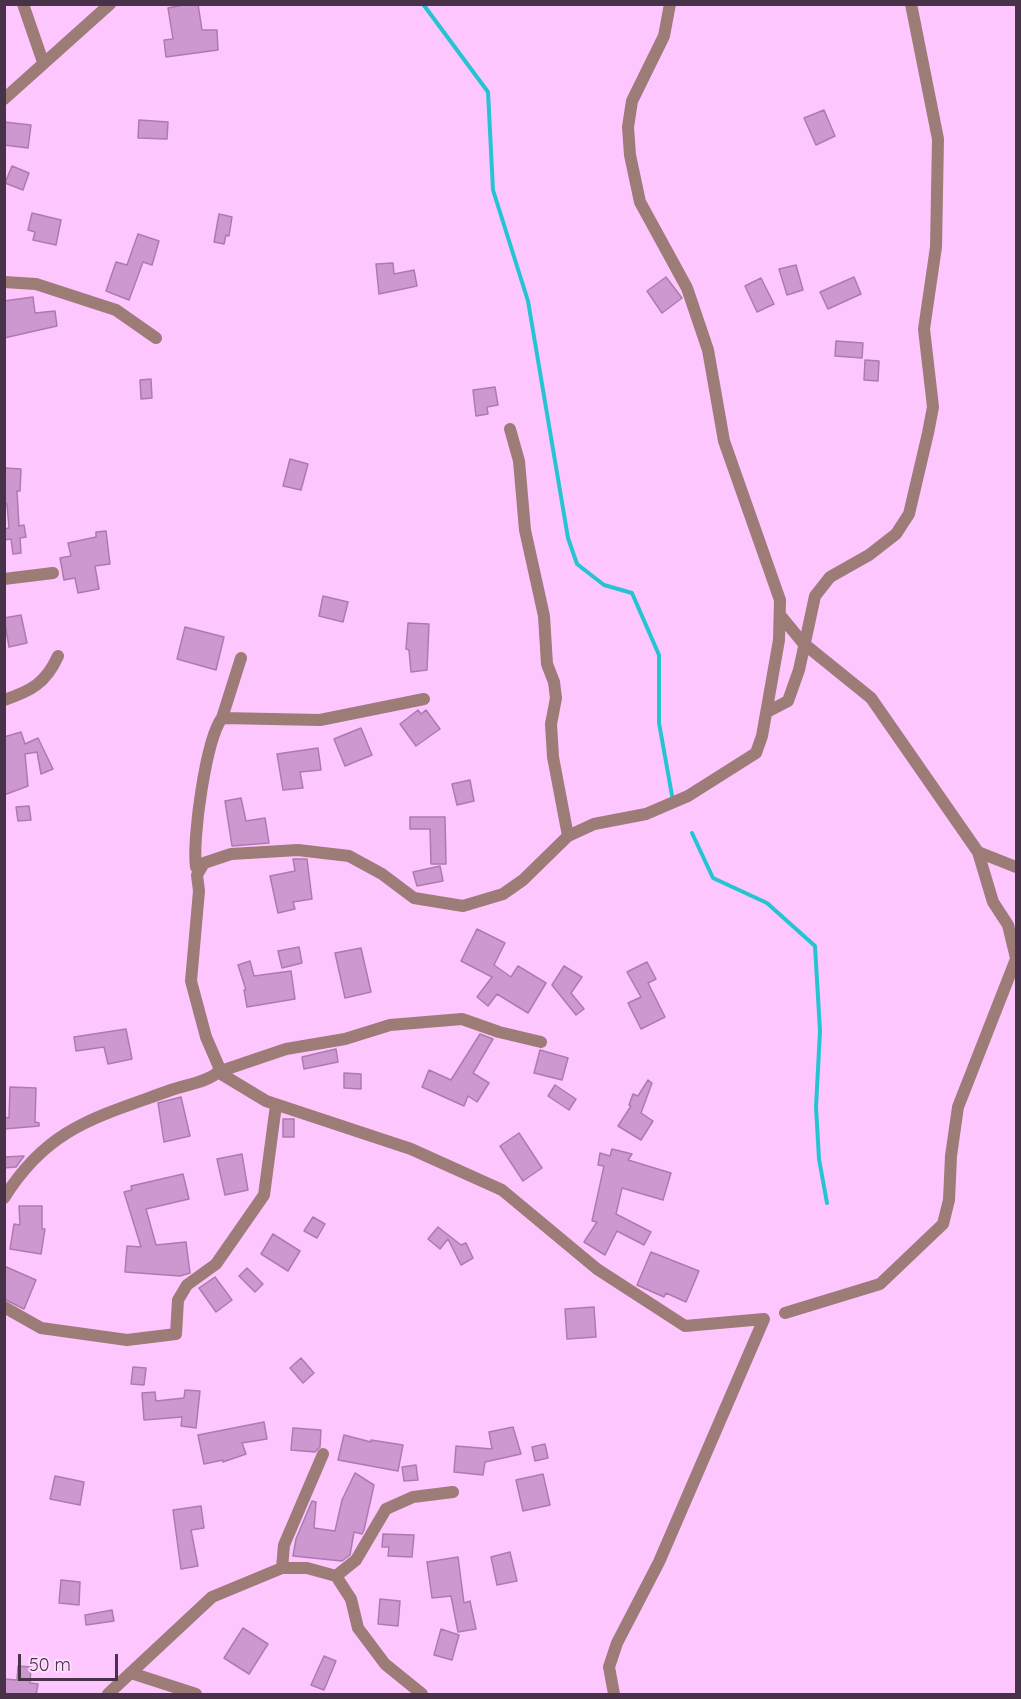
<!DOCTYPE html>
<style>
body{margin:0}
#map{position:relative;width:1021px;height:1699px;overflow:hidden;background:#fdc6ff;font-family:Quicksand,sans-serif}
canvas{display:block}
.frame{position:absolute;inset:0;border:6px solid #473248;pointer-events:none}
.scale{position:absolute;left:18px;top:1654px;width:100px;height:27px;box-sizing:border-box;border:3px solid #473248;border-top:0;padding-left:8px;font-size:18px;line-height:21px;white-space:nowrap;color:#473248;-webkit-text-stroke:4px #fedcfe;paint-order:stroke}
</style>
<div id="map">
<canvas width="1021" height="1699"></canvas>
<div class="frame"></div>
<div class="scale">50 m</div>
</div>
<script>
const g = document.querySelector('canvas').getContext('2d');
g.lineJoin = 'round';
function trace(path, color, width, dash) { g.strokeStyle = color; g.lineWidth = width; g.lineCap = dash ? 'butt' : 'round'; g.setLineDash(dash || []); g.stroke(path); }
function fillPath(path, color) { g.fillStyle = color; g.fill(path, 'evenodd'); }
const stream = new Path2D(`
 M423 4 488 92 493 190 528 301 568 538 577 564 604 585 632 593 659 655V723L673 801
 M692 833 713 878 767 903 815 946 820 1031 816 1107 819 1159 827 1203`);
const building = new Path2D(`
 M188 4H198L202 30H217L218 50 166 57 164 40 173 39 168 8Z
 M824 110 835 136 816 145 804 118Z
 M139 120 168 122 167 139 138 138Z
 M4 122 31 125 28 148 4 145Z
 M12 166 29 173 23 190 5 183Z
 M32 213 61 220 56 245 33 240 35 232 28 230Z
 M219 214 232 217 229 236 226 235 224 244 214 242Z
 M138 234 159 241 152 265 143 262 129 300 106 291 116 262 127 265Z
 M393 263 394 274 414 270 417 286 379 294 376 264Z
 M796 265 803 290 787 295 779 269Z
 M666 277 682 298 662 313 647 291Z
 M854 277 861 294 828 309 820 292Z
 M761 278 774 304 757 312 745 286Z
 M33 297 35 313 55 311 57 326 4 338V301Z
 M836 341 863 343 862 358 835 356Z
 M865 360 879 361 878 381 864 380Z
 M151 379 152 398 141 399 140 380Z
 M495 387 498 405 487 407 488 414 476 416 473 390Z
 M290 459 308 464 301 490 283 486Z
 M4 468 21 469 20 491H17L19 526 24 525 26 537 20 538 21 553 13 554 11 539 4 540V529L9 528 7 504H4Z
 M106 531 110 564 95 566 99 589 78 593 75 578 64 580 60 558 71 556 68 543 96 537V532Z
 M323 596 348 602 343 622 319 616Z
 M21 615 27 643 9 647 4 618Z
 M408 623 429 624 427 670 411 672 409 650 406 649Z
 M185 627 224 637 216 670 177 659Z
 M418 710 421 714 426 710 440 729 416 746 400 724Z
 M361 728 372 755 345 766 334 739Z
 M21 732 25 744 38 738 53 769 41 774 37 752 25 754 28 786 4 795V737Z
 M318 748 321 770 300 772 303 788 283 790 277 754Z
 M470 780 474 801 457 805 452 784Z
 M241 798 246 821 265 818 269 843 232 846 225 801Z
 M29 806 31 820 18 821 16 807Z
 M410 817H445L446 864H431L430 829H410Z
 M293 859H307L312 899 293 902 295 909 278 913 270 876 295 871Z
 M440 866 443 881 417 886 413 872Z
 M477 929 505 943 494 965 511 977 518 966 546 983 528 1013 497 994 488 1006 477 997 492 977 461 961Z
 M299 947 302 963 282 968 278 951Z
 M361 948 371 992 345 998 335 953Z
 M250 961 254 976 291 971 295 999 247 1007 244 990H246L238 965Z
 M647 962 656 979 648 983 665 1017 641 1029 628 1003 641 997 627 972Z
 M564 966 582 977 571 993 584 1009 576 1015 552 985Z
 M126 1029 132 1059 108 1064 104 1047 76 1051 74 1037Z
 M480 1034 493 1039 473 1073 489 1083 477 1102 468 1096 464 1106 422 1087 429 1070 451 1080Z
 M336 1049 338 1062 304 1069 302 1057Z
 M540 1050 568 1058 562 1080 534 1073Z
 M344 1073 361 1074V1089L344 1088Z
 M648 1080 652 1083 641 1113 653 1121 641 1140 618 1126 631 1106 629 1105 633 1094 638 1096Z
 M555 1085 576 1099 569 1110 548 1096Z
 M10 1087 36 1088 35 1122 39 1123V1126L4 1129V1117L9 1118Z
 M181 1097 190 1136 164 1142 158 1103Z
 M283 1119H294V1137H283Z
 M519 1133 542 1168 523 1181 500 1146Z
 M612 1149 632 1154 628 1160 671 1173 663 1200 622 1188 616 1214 651 1232 644 1245 617 1231 605 1255 584 1242 597 1222 592 1221 604 1166 598 1165 600 1153 610 1156Z
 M242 1154 248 1190 225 1195 217 1159Z
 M24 1156 16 1167 4 1168V1157Z
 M183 1174 189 1199 146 1209 156 1245 186 1242 190 1273 180 1276 125 1272 127 1246 141 1247 124 1192 132 1190 131 1186Z
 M19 1206H42V1229H45L41 1254 10 1249 14 1224 20 1225Z
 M313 1217 325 1224 317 1238 304 1231Z
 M438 1227 461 1245 466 1243 473 1258 461 1265 448 1239 440 1249 428 1239Z
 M273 1234 300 1251 288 1271 261 1254Z
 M651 1252 699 1271 686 1302 666 1293 664 1297 637 1285Z
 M4 1266 36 1280 24 1309 4 1299Z
 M247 1268 263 1284 255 1292 239 1276Z
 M215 1277 232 1300 216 1312 199 1288Z
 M594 1307 596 1337 567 1339 565 1309Z
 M301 1358 314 1373 303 1383 290 1368Z
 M133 1367 146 1368 144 1385 131 1384Z
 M185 1390 200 1391 196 1428 181 1426 182 1417 144 1420 142 1393 155 1392 156 1401 184 1398Z
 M264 1422 267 1439 242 1443 246 1454 223 1462V1460L204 1464 198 1435Z
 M513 1427 521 1454 485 1462 483 1475 454 1472 456 1446 492 1449 489 1432Z
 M293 1428 321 1430 320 1447 315 1452 291 1450Z
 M344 1435 371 1442V1440L403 1445 398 1471 338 1460Z
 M545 1444 548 1458 535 1461 532 1447Z
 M416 1465 418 1480 404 1481 402 1467Z
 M355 1473 374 1485 364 1530 362 1534 354 1532 350 1555 342 1561 293 1556 296 1539 312 1501 316 1502 314 1528 335 1531 342 1500Z
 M543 1474 550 1505 523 1511 516 1480Z
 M55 1476 84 1482 80 1505 50 1499Z
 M201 1506 204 1528 191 1530 198 1566 181 1569 173 1510Z
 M383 1534 414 1535 412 1557 388 1556 389 1547H382Z
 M510 1552 517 1581 497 1585 491 1557Z
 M458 1557 464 1603 470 1601 476 1629 458 1632 451 1596 432 1598 427 1562Z
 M61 1580 80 1582 79 1605 59 1603Z
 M380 1599 400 1601 398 1626 378 1624Z
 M112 1610 114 1621 86 1625 85 1615Z
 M243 1628 268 1644 249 1674 224 1658Z
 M441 1629 459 1635 452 1660 434 1655Z
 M324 1656 336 1661 324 1690 311 1685Z
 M18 1666 31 1667 30 1683 38 1684 36 1695H4V1679L17 1680Z`);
const minor = new Path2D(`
 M23 4 43 62
 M4 99 110 4
 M4 282 36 284 116 310 156 338
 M510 429 519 461 525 530 544 616 547 664 554 682 556 698 551 724 553 757 568 836
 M4 579 53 573
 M780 615 803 643 871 698 978 852 993 902 1008 925 1016 958
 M4 700C31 691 46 683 58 656
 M767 712 788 701 799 670 815 596 830 577 869 555 896 534 909 514 928 433 933 407 924 329 936 247 938 139 911 4
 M222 718 241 658
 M978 852 1016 867
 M200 867H196C192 839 206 739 222 718L320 720 424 699
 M218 1072 266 1101 411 1149 502 1190 597 1269 685 1326 764 1319 659 1562 617 1643 609 1667 614 1694
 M218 1072 286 1049 345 1039 390 1025 462 1019 499 1032 541 1042
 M4 1198C48 1127 97 1117 171 1090 185 1085 208 1082 218 1072L219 1067 206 1037 191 981 199 891 197 875 204 863 231 854 298 850 349 856 382 874 414 898 463 906 503 894 523 880 568 836 594 824 646 814 688 796 756 753 762 736 779 640 780 600 724 441 708 350 687 288 640 202 630 155 628 127 632 101 664 36 670 4
 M4 1307 41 1328 127 1340 176 1334 178 1300 187 1285 216 1264 264 1195 276 1105
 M785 1313 880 1284 943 1224 949 1200 951 1156 958 1107 1016 959
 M282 1568 284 1545 323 1454
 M336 1576 356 1560 386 1509 413 1497 453 1492
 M131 1673 196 1694
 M108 1694 212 1597 282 1568H307L336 1576 351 1599 358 1628 385 1664 422 1694`);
trace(stream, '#24c4d3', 4);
fillPath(building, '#cd98cf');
trace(building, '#ad7aaf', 1.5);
trace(minor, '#9d7b77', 12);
</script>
